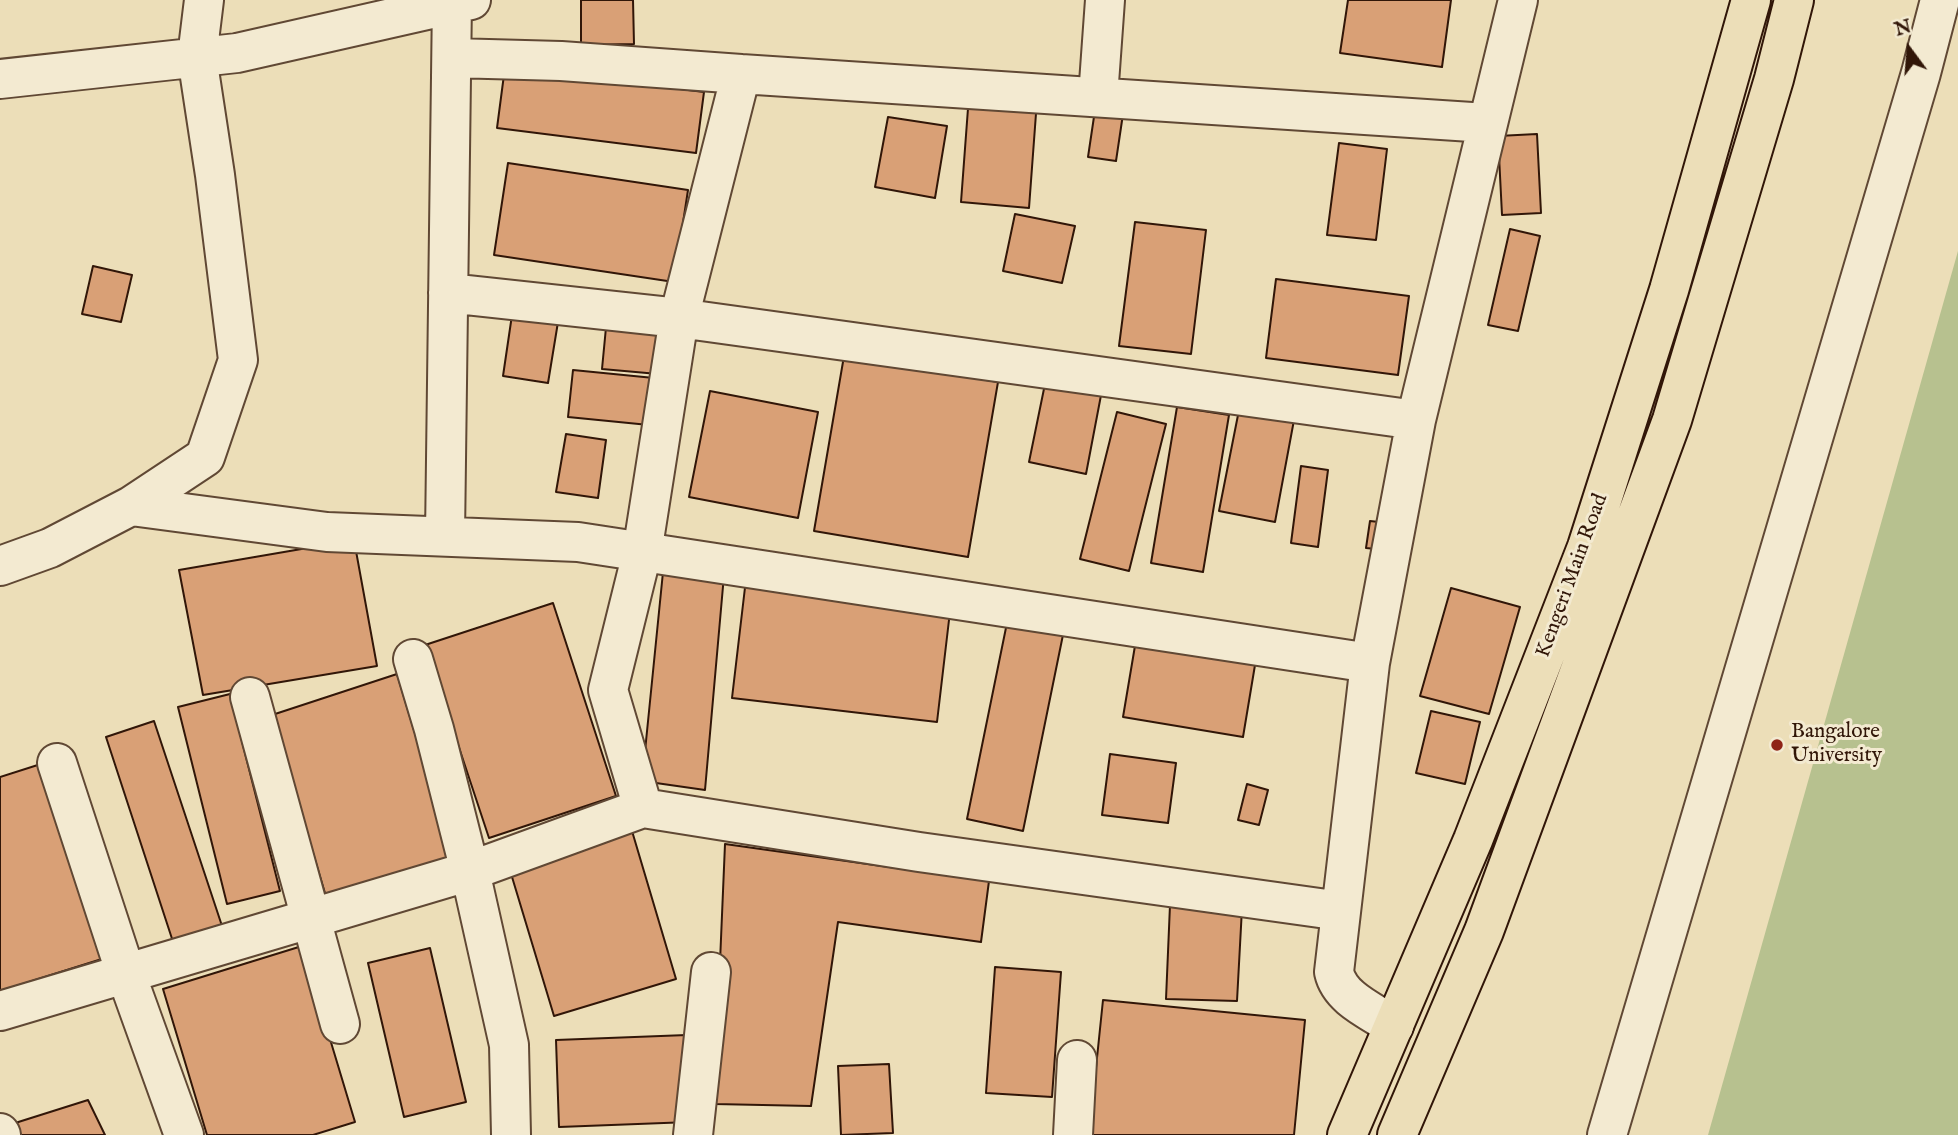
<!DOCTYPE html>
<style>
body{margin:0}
#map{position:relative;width:1958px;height:1135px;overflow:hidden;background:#ecdeb8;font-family:"IM FELL English",serif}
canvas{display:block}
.north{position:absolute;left:1874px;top:14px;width:70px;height:70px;-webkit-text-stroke:5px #f3ead1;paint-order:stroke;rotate:344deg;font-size:19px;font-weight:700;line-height:28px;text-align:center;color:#311608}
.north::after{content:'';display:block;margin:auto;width:24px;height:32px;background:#311608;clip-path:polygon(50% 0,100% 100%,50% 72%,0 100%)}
</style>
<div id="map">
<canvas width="1958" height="1135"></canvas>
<div class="north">N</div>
</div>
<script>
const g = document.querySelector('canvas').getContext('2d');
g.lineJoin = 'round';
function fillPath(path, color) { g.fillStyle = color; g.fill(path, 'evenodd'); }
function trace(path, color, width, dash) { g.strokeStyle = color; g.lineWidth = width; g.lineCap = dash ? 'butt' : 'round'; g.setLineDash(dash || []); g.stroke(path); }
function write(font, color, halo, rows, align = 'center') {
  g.font = font + ' "IM FELL English",serif'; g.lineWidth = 6; g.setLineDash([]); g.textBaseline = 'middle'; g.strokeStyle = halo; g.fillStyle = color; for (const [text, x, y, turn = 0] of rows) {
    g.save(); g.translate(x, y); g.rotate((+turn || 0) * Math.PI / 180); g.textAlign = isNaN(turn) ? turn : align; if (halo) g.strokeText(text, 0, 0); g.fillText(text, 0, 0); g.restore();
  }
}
const green = new Path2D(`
 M1958 251V1135H1708Z`);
const building = new Path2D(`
 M581 0H633L634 44 581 45Z
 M1348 0H1451L1442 67 1340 53Z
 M505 67 704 92 696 153 497 128Z
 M969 95 1037 100 1029 208 961 202Z
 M1095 110 1123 114 1116 161 1088 157Z
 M888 117 947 126 935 198 875 187Z
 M1537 134 1541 213 1502 215 1498 136Z
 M1339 143 1387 149 1376 240 1327 235Z
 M508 163 688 190 674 282 494 255Z
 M1015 214 1075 226 1062 283 1003 271Z
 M1135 222 1206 230 1191 354 1119 346Z
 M1510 229 1540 236 1518 331 1488 325Z
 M93 266 132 275 121 322 82 314Z
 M1276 279 1409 296 1398 375 1266 358Z
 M512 315 558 322 548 383 503 376Z
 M607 317 663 322 658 374 602 369Z
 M844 356 998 382 968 557 814 531Z
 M573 370 664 379 659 426 568 417Z
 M1046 379 1102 390 1086 474 1029 462Z
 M710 391 818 412 798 518 689 497Z
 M1177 407 1229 415 1203 572 1151 563Z
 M1239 410 1294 420 1275 522 1219 511Z
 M1117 412 1166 424 1129 571 1080 559Z
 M566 434 606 440 598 498 556 492Z
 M1301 466 1328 470 1318 547 1291 543Z
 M1370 521 1388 523 1385 550 1366 548Z
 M354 540 377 666 203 695 179 570Z
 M663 572 724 575 705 790 642 781Z
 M746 579 951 603 937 722 732 698Z
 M1451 588 1520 607 1489 714 1420 696Z
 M553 603 616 796 489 838 425 645Z
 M1009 613 1065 625 1023 831 967 819Z
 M1138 628 1258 647 1243 737 1123 717Z
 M397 674 452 856 327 900 272 715Z
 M230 694 280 891 227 904 178 707Z
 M1431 711 1480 722 1465 784 1416 773Z
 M154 721 226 938 177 954 106 737Z
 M1110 754 1176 763 1168 823 1102 815Z
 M44 763 105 958 0 991V777Z
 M1247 784 1268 790 1259 825 1238 820Z
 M632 831 676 979 554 1016 509 867Z
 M725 844 989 881 981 942 838 922 811 1106 714 1104Z
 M1170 905 1242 908 1237 1001 1166 999Z
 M302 946 355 1122 313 1135H207L163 989Z
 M430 948 466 1102 404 1117 368 963Z
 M995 967 1061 972 1052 1097 986 1093Z
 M1103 1000 1305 1020 1294 1135H1089Z
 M687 1035 690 1122 559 1127 556 1040Z
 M889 1064 893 1133 841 1135 838 1066Z
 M88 1100 105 1135H16L12 1124Z`);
const minor = new Path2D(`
 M452 58 561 61 741 74 679 318 642 553 608 690 643 808
 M741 74 1487 123
 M0 79 237 53 471 0
 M1098 97 1105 0
 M448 293 679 318 1416 420
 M131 506 327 532 578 542 1370 663
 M445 536 452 0
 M0 566 50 548 131 506 205 457 238 360 215 175 197 57 204 0
 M413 659 434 729 470 871 509 1045 511 1135
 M250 697 340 1024
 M57 763 126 974 184 1135
 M0 1011 470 871 643 808 919 852 1341 911
 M1394 1026C1372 1011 1340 999 1334 972L1370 663 1416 420 1518 0
 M0 1133 1 1135
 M693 1135 711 972
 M1073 1135 1077 1060
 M1607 1135 1921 73 1940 0`);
const major = new Path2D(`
 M1347 1135 1473 840 1587 547 1669 290 1751 0
 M1397 1135 1484 931 1672 420 1774 79 1794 0`);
const markers = [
 [1777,745,7,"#8f2418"]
];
const streetNames = [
 ["Kengeri Main Road",1573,576,-70]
];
const poiNames = [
 ["Bangalore",1791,733],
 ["University",1791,757]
];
fillPath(green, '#b7c18f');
fillPath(building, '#d9a076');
trace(building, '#311608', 2);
trace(minor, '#604834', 42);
trace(major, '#311608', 42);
trace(minor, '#f3ead1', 38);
trace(major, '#ecdeb8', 38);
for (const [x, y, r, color] of markers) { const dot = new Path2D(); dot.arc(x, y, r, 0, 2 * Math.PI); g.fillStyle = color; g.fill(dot); trace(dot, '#f3ead1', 2.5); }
write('21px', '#311608', '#f3ead1', streetNames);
write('21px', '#311608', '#f3ead1', poiNames, 'left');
</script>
